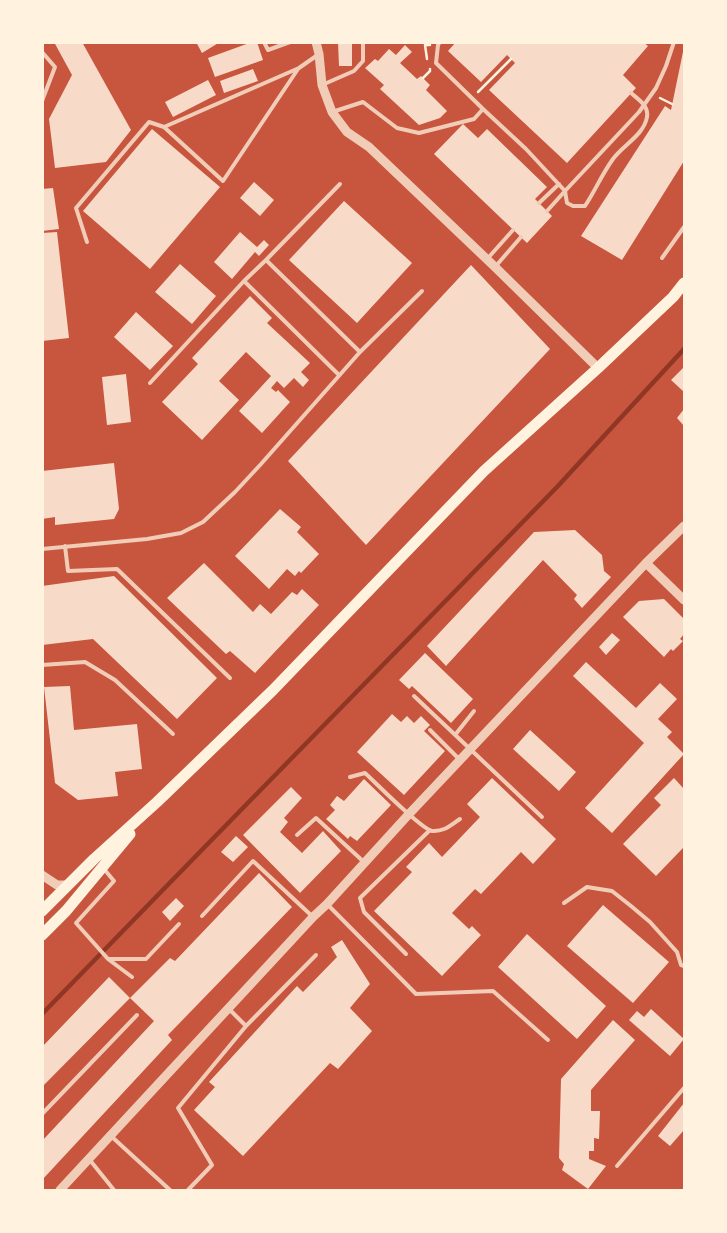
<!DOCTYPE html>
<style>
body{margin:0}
#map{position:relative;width:727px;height:1233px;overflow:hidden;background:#c8553d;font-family:Mulish,sans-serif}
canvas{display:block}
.frame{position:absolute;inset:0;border:44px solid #fff3e0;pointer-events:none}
</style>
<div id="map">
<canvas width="727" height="1233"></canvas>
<div class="frame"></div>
</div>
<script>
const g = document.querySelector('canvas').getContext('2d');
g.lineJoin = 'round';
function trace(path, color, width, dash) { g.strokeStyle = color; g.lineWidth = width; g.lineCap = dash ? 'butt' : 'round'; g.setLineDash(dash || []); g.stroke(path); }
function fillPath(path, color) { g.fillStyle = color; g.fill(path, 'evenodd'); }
const stream = new Path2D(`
 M42 1014 193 859 557 487 684 349`);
const building = new Path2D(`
 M54 42H82L131 130 106 162 55 168 49 119 72 75Z
 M196 42H220L202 53Z
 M252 42H257L263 60 215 77 208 58Z
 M338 42H352V66H339Z
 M456 42H643L648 46 623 75 636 88 567 163 489 90 515 63 507 55 481 82 448 51Z
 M405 45 412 52 400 63 417 79 421 76 430 85 426 90 447 111 440 118 419 125 380 89 384 85 365 68 375 59 378 61 389 49 396 55Z
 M684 47V161L622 260 581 236 665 106 671 110Z
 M253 69 258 81 224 93 220 81Z
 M208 80 216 95 173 117 165 102Z
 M463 124 478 138 487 129 547 187 535 199 552 216 527 243 434 154Z
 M152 129 220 187 150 269 83 211Z
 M254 182 274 200 260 216 240 198Z
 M53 188 59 229 42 231V189Z
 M344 201 412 263 357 323 289 260Z
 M57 232 69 338 42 341V233Z
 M240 232 257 247 264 240 269 245 259 256 255 252 232 279 214 262Z
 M180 264 216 296 192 324 155 292Z
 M471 265 550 349 366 545 288 461Z
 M250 296 272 318 267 323 310 363 301 372 309 380 303 387 294 378 284 388 277 381 271 388 276 392 278 390 290 402 262 433 239 411 271 376 246 352 219 381 239 400 202 440 162 402 198 364 192 358Z
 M136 312 173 346 150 370 114 337Z
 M683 368 684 370V392L671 380Z
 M126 374 131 422 107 425 102 377Z
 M684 409V426L677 418Z
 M114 463 119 509 114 519 55 525V517L42 519V471Z
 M280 509 301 527 297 532 319 554 301 573 299 571 295 576 287 569 269 589 235 556Z
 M575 530 602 555 604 571 611 577 582 608 574 599 577 595 543 560 446 666 427 646 534 532Z
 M204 563 253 612 260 604 271 614 292 592 297 595 302 589 319 605 255 673 230 651 226 654 167 598Z
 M114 576 217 678 177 719 93 639 42 645V586Z
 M664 599 684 619V634L680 639 683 641 673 651 671 649 664 657 623 617 639 601Z
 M612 633 620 640 606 655 599 647Z
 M425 653 473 699 451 723 412 686 409 689 399 680Z
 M586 662 636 708 660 683 677 699 658 719 672 732 667 737 684 754 612 833 585 808 644 743 573 676Z
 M70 686 74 730 137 724 142 769 115 772 118 796 78 800 55 783 44 687Z
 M392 714 401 722 407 716 414 723 421 716 430 725 424 731 445 751 404 795 357 752Z
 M530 730 576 772 559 791 513 749Z
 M492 778 556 839 533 864 521 852 481 894 475 889 452 913 469 929 472 926 481 935 442 976 374 911 412 872 406 867 429 843 442 857 480 817 467 804Z
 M674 778 684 789V850L683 848 656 876 623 844 661 805 654 798Z
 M364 779 391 805 357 841 350 836 348 839 326 819 335 810 330 805 337 796 344 801Z
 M291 787 302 798 284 818 288 822 280 832 302 853 323 831 341 851 300 893 243 835Z
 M236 836 248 847 233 862 221 852Z
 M259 873 292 907 168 1035 172 1040 42 1180V1141L154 1021 130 998 42 1087V1047L109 977 130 998 170 958 175 961Z
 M176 898 184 906 170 921 162 912Z
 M603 905 669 962 633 1003 567 946Z
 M527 934 606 1006 577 1039 498 967Z
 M342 940 370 984 350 1008 372 1031 338 1069 330 1063 243 1156 194 1110 215 1087 209 1082 297 986 303 992 337 957 331 947Z
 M651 1009 684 1039 670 1056 629 1020 637 1011 644 1017Z
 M613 1020 635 1040 591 1090V1111H600L599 1139 594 1138V1151H589V1159L606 1166 588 1189 562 1170 564 1164 559 1158 561 1079Z
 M684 1103V1130L670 1146 658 1136Z`);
const path = new Path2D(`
 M427 59 425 45H430
 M423 78 430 71V69
 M478 92 511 59
 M660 98 672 104`);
const service = new Path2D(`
 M264 42 268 50 290 42
 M440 42 438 45 436 63 483 109 526 149 565 191 639 112 656 88 666 66 674 42
 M42 52 55 67 42 101
 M322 85 354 71 363 61V42
 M332 112 363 102 397 128 419 133 474 119 483 109
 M164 127 223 181 298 69
 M565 191 567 203 573 206H585C595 191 602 174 613 159 623 145 644 135 647 117 649 106 639 100 631 93
 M539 203 559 184
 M547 211 565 191
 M87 242 76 208 149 122 164 127 299 68 319 54
 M488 258 513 230
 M662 258 684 227
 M266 260 360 352
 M495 267 521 237
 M244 281 339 375
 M150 383 244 281 266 260 340 184
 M65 546 68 571 117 569 230 678
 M42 549 147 539 181 533 203 522 235 492 261 464 360 352 422 291
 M42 665 85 662 115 680 173 734
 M414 696 542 817
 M430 730 460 760
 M455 735 474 711
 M350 777 365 773C376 783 421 829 432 831 444 832 451 825 460 819
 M297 835 316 818 365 863
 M104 869 114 881 76 923 108 959 132 977
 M564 903 587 887 612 891 631 906 650 922 677 952 681 965 684 966
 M327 904 416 994 493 991 548 1040
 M202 916 253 861 313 917
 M406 954 364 912 360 898 430 830
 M108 959H146L179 924
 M229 1009 246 1026
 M42 1114 137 1015
 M111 1136 170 1190
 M89 1159 114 1190
 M617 1166 684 1088
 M188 1190 212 1165 178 1108 246 1026 316 955`);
const tertiary = new Path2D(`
 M316 42 319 54 322 85 332 112 347 132 369 147 495 267 598 368
 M646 563 684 600
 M42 875 57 885H68
 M60 1190 313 917 327 904 409 814 646 563 684 526`);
const primary = new Path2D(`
 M42 911 94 859 157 802 273 690 484 471 598 368 673 297 684 283
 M42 935 66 911 130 834`);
trace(stream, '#8f3625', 4.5);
fillPath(building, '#f7dbc8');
trace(path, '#fff3e0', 2.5);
trace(service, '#f1ccb7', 4);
trace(tertiary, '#f1ccb7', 9);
trace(primary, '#fff3e0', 11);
</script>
